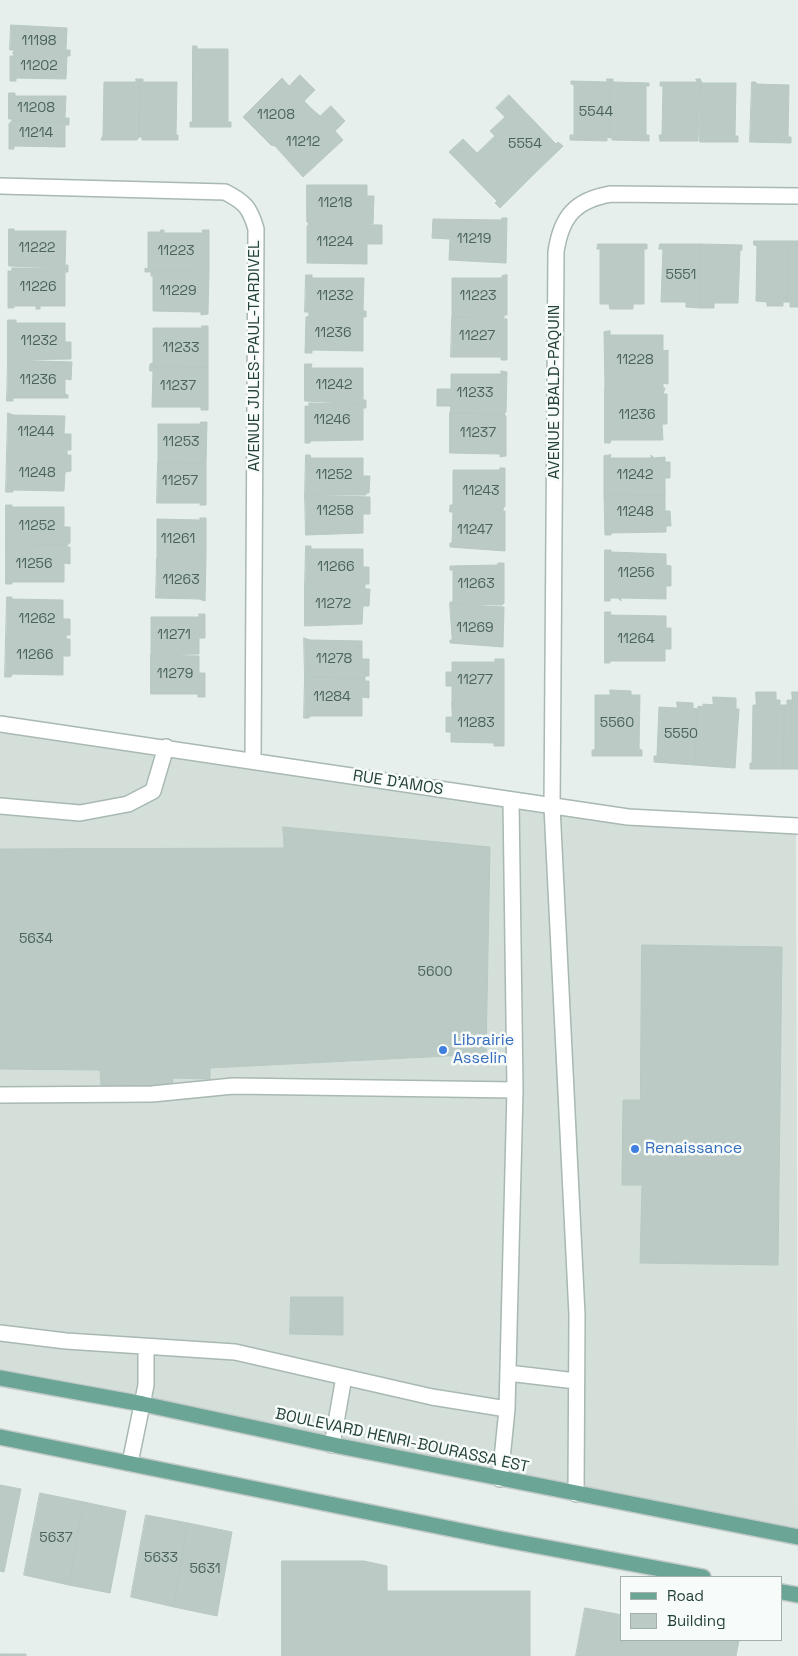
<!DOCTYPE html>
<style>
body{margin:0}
#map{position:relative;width:798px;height:1656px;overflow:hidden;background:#e6efeb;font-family:"Space Grotesk",sans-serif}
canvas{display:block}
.legend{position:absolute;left:620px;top:1576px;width:162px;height:65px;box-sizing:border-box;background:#f7fbf9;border:1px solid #a3b1ad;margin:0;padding:6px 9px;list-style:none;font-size:15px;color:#24423a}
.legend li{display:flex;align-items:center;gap:10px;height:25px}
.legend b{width:25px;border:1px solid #a3b1ad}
</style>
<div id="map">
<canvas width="798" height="1656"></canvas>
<ul class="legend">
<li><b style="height:6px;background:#6aa596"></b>Road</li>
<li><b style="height:14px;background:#bbcac4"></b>Building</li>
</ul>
</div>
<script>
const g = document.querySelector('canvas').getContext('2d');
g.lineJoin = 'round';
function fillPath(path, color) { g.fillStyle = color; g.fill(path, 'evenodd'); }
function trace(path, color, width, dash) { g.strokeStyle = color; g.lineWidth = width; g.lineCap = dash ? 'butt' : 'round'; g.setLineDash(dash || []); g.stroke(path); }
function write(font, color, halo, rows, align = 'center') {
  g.font = font + ' "Space Grotesk",sans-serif'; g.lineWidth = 5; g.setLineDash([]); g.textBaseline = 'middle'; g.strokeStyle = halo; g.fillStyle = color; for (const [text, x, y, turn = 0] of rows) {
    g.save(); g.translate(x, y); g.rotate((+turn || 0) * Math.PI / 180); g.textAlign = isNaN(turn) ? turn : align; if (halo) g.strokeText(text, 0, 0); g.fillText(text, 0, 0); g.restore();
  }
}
const built = new Path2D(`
 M0 724 552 807 796 826 798 1537 0 1379Z`);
const building = new Path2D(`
 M11 25 67 28 66 50H70V53H13L14 50H10Z
 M193 46H197V49H228V122H231V127H190V122H192Z
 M13 53H70V56H67L66 79 16 78V81H10V56H14Z
 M300 75 315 90 304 101 312 109 275 146 271 145 243 117 282 78 289 86Z
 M136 79H140L139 137 137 140H101L103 135 104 82H136Z
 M140 79H143V82H177L176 135H178V140H142V137H139Z
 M607 79H610V138L607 137V141L570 140V135H574V85L571 84V81L607 82Z
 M610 79H613V82L649 83V86H646V135H649V141L612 140V137L610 138Z
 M696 79H700L698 141H660L659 135H662L663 86H660V82H697Z
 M700 79 702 83H736L735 136H738V142H700Z
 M752 82H756V84L789 85 788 137H791V143L750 142Z
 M9 93H15V96H66L65 118H69V122L12 121V119H9Z
 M509 95 556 144 558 142 563 146 531 177 493 138 495 136 490 131 505 117 496 108Z
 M331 106 345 121 335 131 343 140 303 177 275 146 312 109 320 116Z
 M12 121 69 122V125H65V147L14 146V149H9V124Z
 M493 138 531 177 500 208 495 203 497 201 449 152 463 139 477 153Z
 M307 185H367V196H374L373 224H309L307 222Z
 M502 218H507L506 263 449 260 450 239 432 238 433 219 502 220Z
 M309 224 382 225V244H367V264L307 263V227Z
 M9 229H14V231H66L65 265H68V268L9 266Z
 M161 230H164V233H203L202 230H209V271L145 272V268L148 269V232H160Z
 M754 241H787V302H783V306H767V302L756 301 757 246 754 245Z
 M787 241H798V307H790V302H787Z
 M598 244H647V249H644V304H633V309H610L609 304H600V249H597Z
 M660 244H701L700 308 686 307V302H661L663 249H659Z
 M701 244 742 245V250H740L738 303H714V308H700Z
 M12 268H68V272H65V306H40V309H36V306H14V308H8V271H12Z
 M209 271 208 314 201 315V312L153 311V276H151V272Z
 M306 275H312V278H364L363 311H366V314H309V312H305Z
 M507 275V315H504V318L452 317V278H502V276Z
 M309 314H366V317H363V351L312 350V353H305L306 317 309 316Z
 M452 317 507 319V360H501V357H451Z
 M8 320H16V323H65V342H71V359L8 360Z
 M202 326H208V367L150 366V364L153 363V328H202Z
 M610 331V335H663V351L668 350V384L663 383V388H605L604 332Z
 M8 360 72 362 71 380 65 379V394L68 395V398H13V401H7Z
 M305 364H312L311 368H363V400H366V404L305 401Z
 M150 366 208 367V410H201V407H152L153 371H150Z
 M501 371 507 372 506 412 504 414 450 413 451 406H437V389H451V374H501Z
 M605 388H665L663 394H667V424H662L663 440H611L610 443H605Z
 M309 403 366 404V408H363V440L310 441V443H305V406H309Z
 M8 413 13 415 65 416 64 434H71V450H67V453H7Z
 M450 413 504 414 506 416V456L500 457V454L450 453Z
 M201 422H207L206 463 158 462V424H200Z
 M7 453H67V455H71V471L65 472 64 491 13 490V492H6Z
 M306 455H310L311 458H363V476H370L369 493H366V495H305Z
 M611 455 610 458H651V455L654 458 665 457V462H670V478H665V495L604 496V456Z
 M158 462 206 463V505H200V503H157Z
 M500 468H505V506L503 509H450V505H453V470H500Z
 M305 495 370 497V514H363V533L306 535Z
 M665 495V511H670L671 526H666V532L611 533V535H605L604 496Z
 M6 505H12V507H64V527H70V543L67 545 6 544Z
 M450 509H503V511H505V551L450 547V543H452L453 512H450Z
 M200 518H206V558H157V519L200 520Z
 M6 544 67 545V547H70V564L64 563V582H12V584H6Z
 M306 546H311V549H363V567H369V584H365V586H305Z
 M605 550H611V552L666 554V565L671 566V586H666V599L621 598V601L618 598H610V601H605Z
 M157 558H206L205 601 199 599 156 598Z
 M498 563H504V603L502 605 450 604V602H453V570H450V566L498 565Z
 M305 586H365V589H370L369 606H363L362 624 305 626Z
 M7 597H12V599L63 600V619H70V635H66V637H6Z
 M450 604 504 607 503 647 450 643V640H452Z
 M605 612H611L610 615 666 616V628H671V649H665V661H610V663H605Z
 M199 614H205V638H199V654L151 655V617H199Z
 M6 637H66V639H70V656H63V675L12 674 11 677H5Z
 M304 638 310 640 362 641V659H369V676H365V678L305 677Z
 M151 655 199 656V673H205V697H198V694H151Z
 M495 659H504V702H452V686H446V672H452V662H495Z
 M305 677 365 678V681H369V698L362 697V716H310L309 718H304Z
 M610 690 631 691V695H640L639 749 642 750V756H592V750H595V695H610Z
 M756 692H776V700H780V705H784L783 769H750V763H752L753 705H756Z
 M792 692H798V769H783L784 705H787V700H792Z
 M713 697 736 698V709H739L735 768 694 765 698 706 703 707V704L713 705Z
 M452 702H504V746H494V743L451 742V732H446V717H452Z
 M677 702 693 703V708L698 709 694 765 654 762V756H657L659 707 677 708Z
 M283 827 490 847 486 1054 210 1068V1079L173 1078 172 1086 101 1085 100 1070 0 1069V849L284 848Z
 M642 945 782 947 778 1265 640 1263 642 1185H622L623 1100H640Z
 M291 1297H343V1335L290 1334Z
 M0 1485 21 1489 4 1572 0 1571Z
 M40 1493 84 1502 69 1585 24 1575Z
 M84 1502 126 1511 110 1593 69 1585Z
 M146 1515 188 1523 174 1607 131 1597Z
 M188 1523 232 1532 217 1616 174 1607Z
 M282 1561H364L387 1566V1591H530V1656H282Z
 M585 1608 622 1615V1640H739L736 1656H576Z
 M0 1654H26V1656H0Z`);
const minor = new Path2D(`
 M0 186 225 192C245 202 250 208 256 229L253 761
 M0 724 628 817 798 826
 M511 800 515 1090
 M0 806 80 813 128 804 153 791 166 747
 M0 1095 152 1094 233 1086 515 1090 507 1409 432 1397 235 1352 66 1341 0 1333
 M508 1373 576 1381
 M332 1445 344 1377
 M130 1463 146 1385V1347
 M500 1479 507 1409
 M576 1494 577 1315 552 807 556 252C561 217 575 200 611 194L798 196`);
const major = new Path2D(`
 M0 1378 143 1404 339 1446 798 1537
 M0 1437 501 1539 703 1577
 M782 1592 798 1595`);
const markers = [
 [443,1050,5,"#3f7fe0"],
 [635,1149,5,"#3f7fe0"]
];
const numberNames = [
 ["11198",39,41],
 ["11202",39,66],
 ["11208",36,108],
 ["5544",596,112],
 ["11208",276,115],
 ["11214",36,133],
 ["11212",303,142],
 ["5554",525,144],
 ["11218",335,203],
 ["11219",474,239],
 ["11224",335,242],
 ["11222",37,248],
 ["11223",176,251],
 ["5551",681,275],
 ["11226",38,287],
 ["11229",178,291],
 ["11232",335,296],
 ["11223",478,296],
 ["11236",333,333],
 ["11227",477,336],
 ["11232",39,341],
 ["11233",181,348],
 ["11228",635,360],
 ["11236",38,380],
 ["11242",334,385],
 ["11237",178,386],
 ["11233",475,393],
 ["11236",637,415],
 ["11246",332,420],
 ["11244",36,432],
 ["11237",478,433],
 ["11253",181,442],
 ["11248",37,473],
 ["11252",334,475],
 ["11242",635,475],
 ["11257",180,481],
 ["11243",481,491],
 ["11258",335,511],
 ["11248",635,512],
 ["11252",37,526],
 ["11247",475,530],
 ["11261",178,539],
 ["11256",34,564],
 ["11266",336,567],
 ["11256",636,573],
 ["11263",181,580],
 ["11263",476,584],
 ["11272",333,604],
 ["11262",37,619],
 ["11269",475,628],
 ["11271",174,635],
 ["11264",636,639],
 ["11266",35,655],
 ["11278",334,659],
 ["11279",175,674],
 ["11277",475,680],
 ["11284",332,697],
 ["11283",476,723],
 ["5560",617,723],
 ["5550",681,734],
 ["5634",36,939],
 ["5600",435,972],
 ["5637",56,1538],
 ["5633",161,1558],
 ["5631",205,1569]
];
const streetNames = [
 ["AVENUE JULES-PAUL-TARDIVEL",255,356,-90],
 ["AVENUE UBALD-PAQUIN",555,392,-90],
 ["RUE D'AMOS",398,783,9],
 ["BOULEVARD HENRI-BOURASSA EST",402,1441,12]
];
const shopNames = [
 ["Librairie",453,1041],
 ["Asselin",453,1059],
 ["Renaissance",645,1149]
];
fillPath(built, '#d4dfda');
fillPath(building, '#bbcac4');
trace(building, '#b8c9c2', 1);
trace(minor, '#a8b8b2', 18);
trace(major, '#c2cac8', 18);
trace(minor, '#fff', 15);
trace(major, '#6aa596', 15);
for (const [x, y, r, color] of markers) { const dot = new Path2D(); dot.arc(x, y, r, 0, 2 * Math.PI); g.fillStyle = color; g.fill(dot); trace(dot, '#f7fbf9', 2); }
write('14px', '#4a645c', null, numberNames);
write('16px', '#24423a', '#f7fbf9', streetNames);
write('16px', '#366cbe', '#f7fbf9', shopNames, 'left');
</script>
